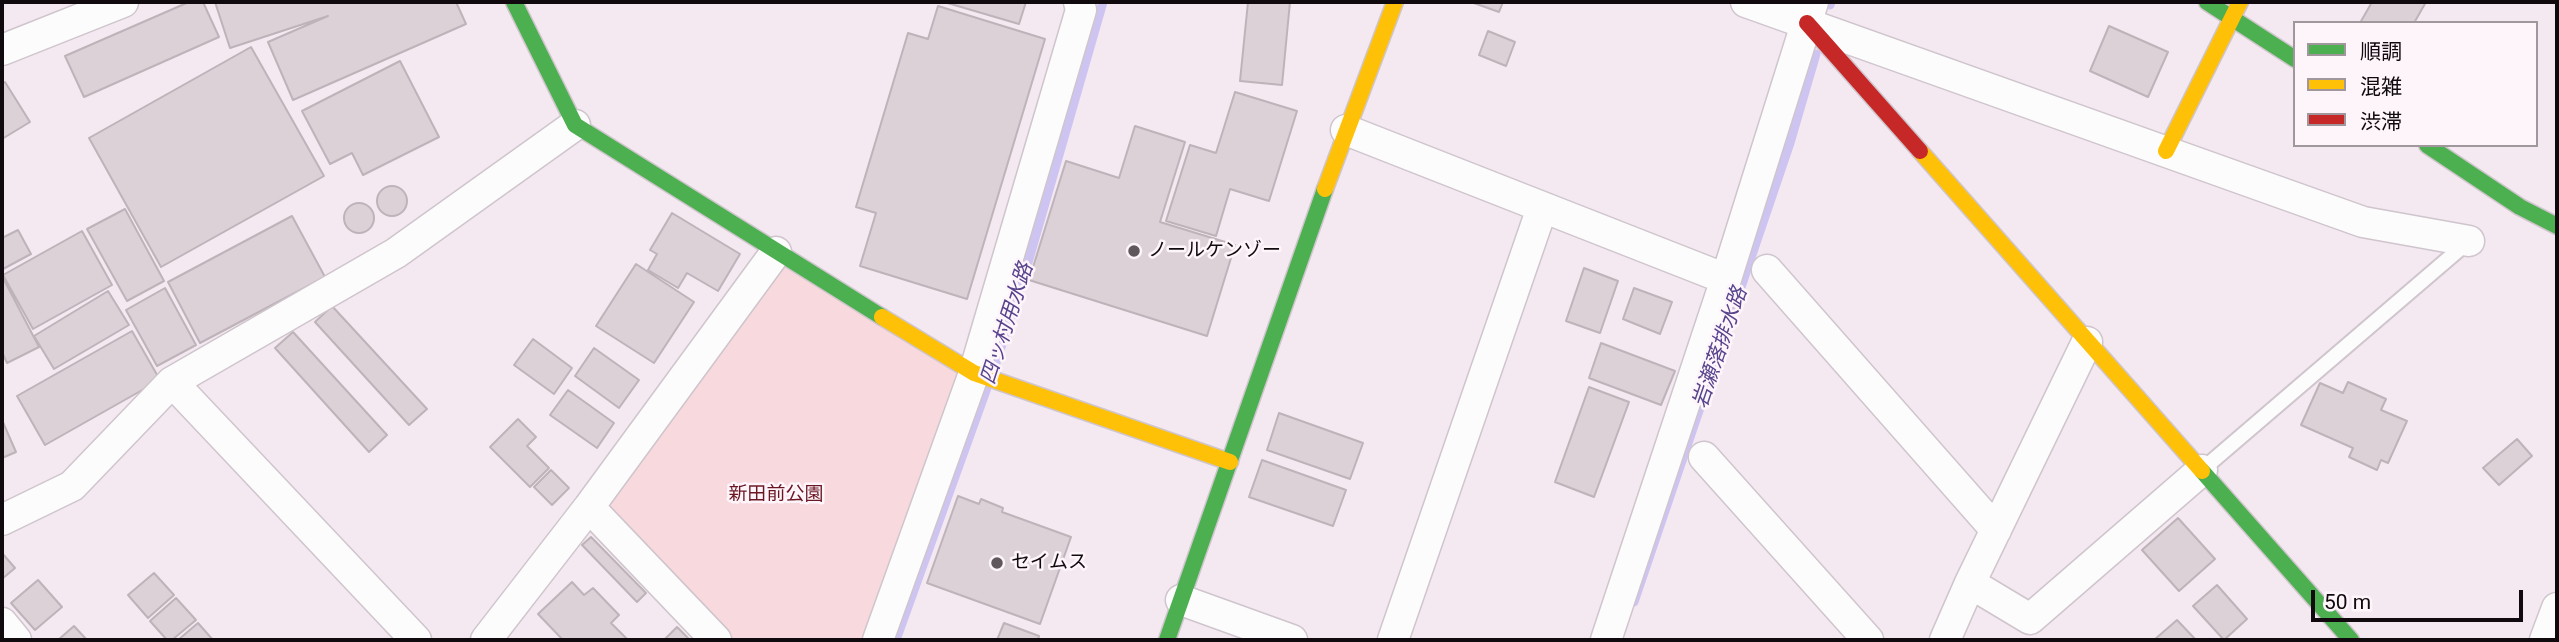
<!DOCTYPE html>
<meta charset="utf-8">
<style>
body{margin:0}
#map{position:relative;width:2559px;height:642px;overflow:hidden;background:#f4e8f1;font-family:Roboto,"Noto Sans JP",sans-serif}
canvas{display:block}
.frame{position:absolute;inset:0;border:4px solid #10090e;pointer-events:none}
.legend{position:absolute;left:2293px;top:21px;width:245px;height:126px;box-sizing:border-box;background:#fef5fb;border:2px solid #9f979c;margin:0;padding:9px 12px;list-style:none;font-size:21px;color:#10090e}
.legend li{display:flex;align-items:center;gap:14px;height:35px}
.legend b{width:35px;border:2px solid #9f979c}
.scale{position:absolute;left:2311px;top:590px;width:212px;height:32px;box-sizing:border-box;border:4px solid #10090e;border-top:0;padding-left:9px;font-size:21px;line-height:24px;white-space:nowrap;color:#10090e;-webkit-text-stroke:5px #fef5fb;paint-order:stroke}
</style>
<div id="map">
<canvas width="2559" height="642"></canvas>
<div class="frame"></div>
<ul class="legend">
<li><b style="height:9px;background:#4caf50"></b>順調</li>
<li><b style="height:9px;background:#ffc107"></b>混雑</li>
<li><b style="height:9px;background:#c62828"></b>渋滞</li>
</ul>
<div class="scale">50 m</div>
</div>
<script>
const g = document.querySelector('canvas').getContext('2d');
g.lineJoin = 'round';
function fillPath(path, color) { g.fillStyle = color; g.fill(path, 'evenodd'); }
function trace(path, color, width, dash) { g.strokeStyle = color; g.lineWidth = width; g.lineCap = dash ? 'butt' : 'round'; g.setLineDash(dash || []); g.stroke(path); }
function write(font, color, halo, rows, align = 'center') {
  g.font = font + ' Roboto,"Noto Sans JP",sans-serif'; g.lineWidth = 5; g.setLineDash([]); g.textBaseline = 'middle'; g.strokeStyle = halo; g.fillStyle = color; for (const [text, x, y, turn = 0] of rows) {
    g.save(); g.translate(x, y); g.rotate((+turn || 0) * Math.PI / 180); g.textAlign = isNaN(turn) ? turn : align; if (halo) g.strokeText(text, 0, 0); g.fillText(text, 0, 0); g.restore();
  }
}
const green = new Path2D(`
 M776 252 974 373 878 640H716L589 507Z`);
const stream = new Path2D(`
 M1830 5 1831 2
 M993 372 1023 280 1103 2
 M1634 602 1790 143 1816 54
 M896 640 987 388`);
const building = new Path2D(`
 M189 2H203L219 37 84 97 65 56Z
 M215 2H456L466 24 293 100 268 42 328 16 230 48Z
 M944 2H1026L1019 24Z
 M1248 2H1290L1282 85 1240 81Z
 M1471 2H1503L1499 12Z
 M2372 2H2426L2414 23H2360Z
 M938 6 1045 39 967 299 860 266 876 213 856 207 908 33 928 39Z
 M2109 26 2168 52 2148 97 2090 71Z
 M1488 31 1515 42 1506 66 1479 55Z
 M251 47 324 176 161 267 89 138Z
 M400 61 439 137 363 175 352 153 330 164 302 111Z
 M5 82 30 122 2 139V84Z
 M1235 92 1297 111 1269 201 1230 189 1216 236 1166 221 1190 145 1216 153Z
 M1135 126 1185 142 1160 222 1235 245 1207 336 1029 280 1066 161 1119 178Z
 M377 201a15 15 0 1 1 30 0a15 15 0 1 1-30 0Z
 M344 218a15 15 0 1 1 30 0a15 15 0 1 1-30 0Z
 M125 209 164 281 127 301 87 229Z
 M672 213 740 254 718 291 687 273 678 288 648 270 657 254 650 250Z
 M292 216 325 277 200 343 168 282Z
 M18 230 31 254 3 269 2 238Z
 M82 231 112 285 33 329 3 275Z
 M636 264 694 302 654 363 596 326Z
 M1584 268 1618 281 1600 333 1566 321Z
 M2 276 39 347 7 363 2 352Z
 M165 288 196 345 157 366 126 310Z
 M1634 288 1672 302 1660 334 1623 319Z
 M108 291 129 325 54 369 34 336Z
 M332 306 427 409 409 425 315 322Z
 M132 331 160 380 45 445 17 396Z
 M293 332 387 435 369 452 275 348Z
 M533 339 572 368 554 394 514 365Z
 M1601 343 1675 371 1661 405 1589 378Z
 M594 348 639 380 619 408 575 376Z
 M2348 382 2386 399 2381 410 2407 421 2388 463 2381 460 2377 470 2349 457 2353 448 2301 425 2320 383 2343 393Z
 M1589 387 1629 402 1594 497 1555 482Z
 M568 390 614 423 597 448 550 415Z
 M1279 413 1363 443 1350 479 1267 450Z
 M518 419 536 437 527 446 549 468 530 487 490 447Z
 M2 420 16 452 2 458Z
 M2517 439 2532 456 2499 485 2483 468Z
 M1262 460 1346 490 1333 526 1249 497Z
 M551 470 569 488 552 505 534 487Z
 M958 496 979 504 981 499 1003 508 1002 512 1071 537 1040 624 927 583Z
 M2178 518 2215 559 2179 591 2142 550Z
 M591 537 646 593 637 602 582 545Z
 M2 553 15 568 2 579Z
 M154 573 174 595 148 618 128 595Z
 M38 580 62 607 35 630 11 603Z
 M572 582 584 595 593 588 619 615 611 623 628 640H563L538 614Z
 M2217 585 2247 619 2224 640 2193 606Z
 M176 598 196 620 172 640H167L150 621Z
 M2177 620 2196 640H2154Z
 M198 623 213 640H178Z
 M1004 623 1039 636 1038 640H997Z
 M74 626 87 640H58Z
 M677 627 690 640H664Z`);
const lane = new Path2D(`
 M2203 469 2469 241`);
const street = new Path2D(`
 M1746 2 2363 222 2469 241
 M2 50 123 2
 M1346 130 1726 279
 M1767 270 1996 530
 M172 382 416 640
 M1704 457 1868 640
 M589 507 716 640
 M2 520 72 486 172 382 396 253 575 125
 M1970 583 2030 619 2202 470
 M1181 600 1292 640
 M2 623 16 640
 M486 640 589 507 776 252
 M878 640 974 373 1081 10 1079 2
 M1393 640 1542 208
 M1606 640 1726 279 1813 2
 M1945 640 1970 583 2087 342
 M2545 640 2557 608`);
const fast = new Path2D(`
 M514 2 575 125 882 317
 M2207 2 2295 59
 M2427 145 2520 207 2557 226
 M2202 471 2351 640
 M1167 640 1325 189`);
const slow = new Path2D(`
 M1920 151 2202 471
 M2166 151 2240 2
 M1325 189 1395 2
 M882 317 974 373 1230 462`);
const jam = new Path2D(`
 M1807 23 1920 151`);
const markers = [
 [1134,251,7,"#60575d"],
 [997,563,7,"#60575d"]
];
const poiNames = [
 ["ノールケンゾー",1148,251],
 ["セイムス",1011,563]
];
const parkNames = [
 ["新田前公園",776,495]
];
const waterNames = [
 ["四ッ村用水路",1008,324,-72],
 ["岩瀬落排水路",1721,348,-71]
];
fillPath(green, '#f8d9dd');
trace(stream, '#cec4f2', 9);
fillPath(building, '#dbd1d7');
trace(building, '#beb3b9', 2);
trace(lane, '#cfc5cc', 18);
trace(street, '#cfc5cc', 33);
trace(fast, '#cfc5cc', 19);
trace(slow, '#cfc5cc', 19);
trace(jam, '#cfc5cc', 19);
trace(lane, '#fdfcfd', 14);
trace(street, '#fdfcfd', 30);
trace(fast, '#4caf50', 16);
trace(slow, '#ffc107', 16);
trace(jam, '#c62828', 16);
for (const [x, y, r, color] of markers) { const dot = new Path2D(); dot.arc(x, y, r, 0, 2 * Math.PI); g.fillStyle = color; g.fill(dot); trace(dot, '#fef5fb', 2.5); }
write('19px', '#10090e', '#fef5fb', poiNames, 'left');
write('19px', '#6b1723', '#fef5fb', parkNames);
write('italic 21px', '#56448d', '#fef5fb', waterNames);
</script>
